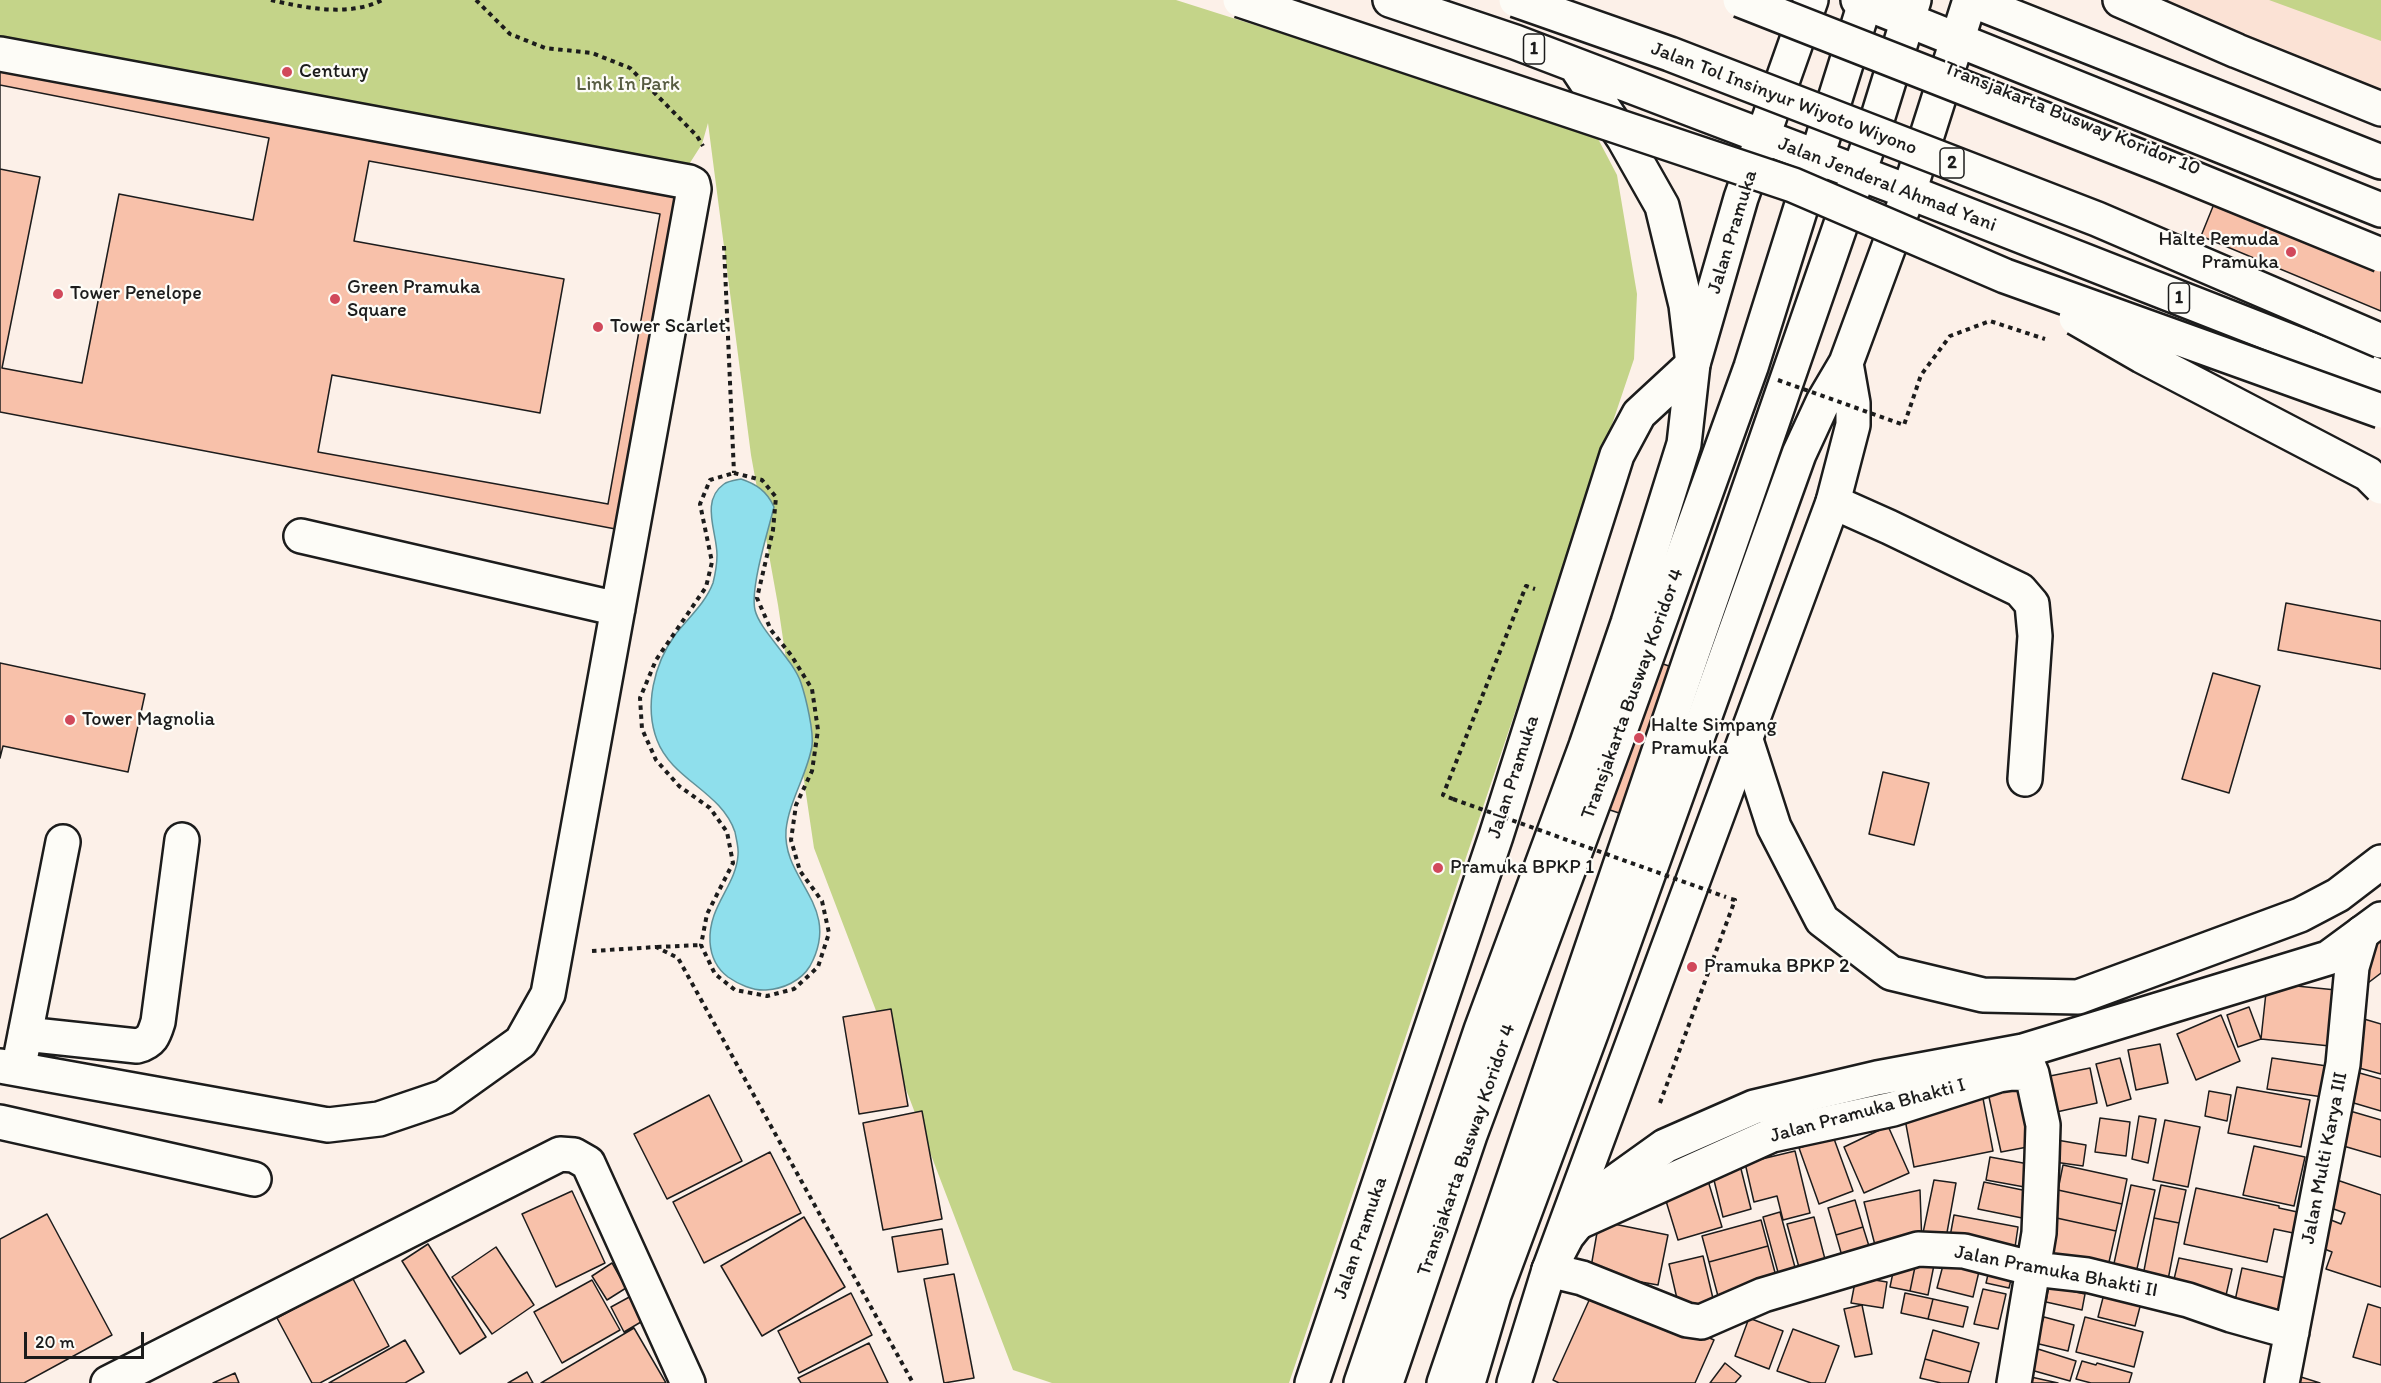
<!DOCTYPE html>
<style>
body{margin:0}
#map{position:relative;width:2381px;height:1383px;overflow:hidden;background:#fcf0e8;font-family:Itim,sans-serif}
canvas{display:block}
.scale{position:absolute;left:24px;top:1332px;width:120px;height:27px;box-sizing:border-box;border:3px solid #1c1c1c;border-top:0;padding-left:8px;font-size:18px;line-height:21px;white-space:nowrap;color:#1c1c1c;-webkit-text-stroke:4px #fdfcf7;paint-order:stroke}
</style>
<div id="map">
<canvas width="2381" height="1383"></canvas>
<div class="scale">20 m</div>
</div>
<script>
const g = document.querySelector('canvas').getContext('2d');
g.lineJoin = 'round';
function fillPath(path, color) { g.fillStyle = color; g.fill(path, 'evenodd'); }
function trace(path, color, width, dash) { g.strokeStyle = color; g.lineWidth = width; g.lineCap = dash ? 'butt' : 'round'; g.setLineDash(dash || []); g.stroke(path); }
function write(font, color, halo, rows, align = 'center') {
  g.font = font + ' Itim,sans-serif'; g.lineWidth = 4.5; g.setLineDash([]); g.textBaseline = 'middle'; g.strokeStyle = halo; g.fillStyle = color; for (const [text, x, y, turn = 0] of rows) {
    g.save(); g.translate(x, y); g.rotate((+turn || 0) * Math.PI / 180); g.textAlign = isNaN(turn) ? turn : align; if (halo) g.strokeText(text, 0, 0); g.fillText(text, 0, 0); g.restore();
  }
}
const built = new Path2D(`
 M2122 0H2381V102Z`);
const green = new Path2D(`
 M0 0H1176L1595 133 1617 175 1637 294 1634 359 1289 1383H1052L1013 1370 814 848 778 605 751 455 708 123 702 144 679 180 0 52Z
 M2269 0H2381V41Z`);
const water = new Path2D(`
 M741 479C756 484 767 491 774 507 768 531 750 588 755 610 760 631 793 659 801 683 806 698 814 732 812 746 807 775 789 801 786 830 782 881 843 906 810 966 801 981 783 989 766 990 753 991 738 984 728 977 716 968 711 957 710 942 708 906 736 886 738 855 739 848 736 838 735 832 721 791 672 780 657 740 644 706 654 664 675 635 688 618 705 604 713 583 715 575 717 563 717 555 717 532 700 501 724 484 728 481 736 480 741 479Z`);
const building = new Path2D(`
 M0 55 692 186 626 531 0 412Z
 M0 85 269 138 253 220 119 194 82 383 2 368 40 177 0 169Z
 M369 161 660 214 608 504 318 452 332 375 540 413 564 279 354 241Z
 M2216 199 2381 267V311L2201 236Z
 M2286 603 2381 621V669L2278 650Z
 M1654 661 1675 668 1625 815 1604 808Z
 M0 663 145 694 128 772 3 746 0 758Z
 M2213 673 2260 686 2229 793 2182 779Z
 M1883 772 1929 783 1914 845 1869 834Z
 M2381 927V973L2360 989Z
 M2267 983 2336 990 2330 1046 2261 1039Z
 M2249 1007 2261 1039 2238 1047 2227 1015Z
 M891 1009 908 1106 859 1114 843 1017Z
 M2221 1015 2240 1061 2196 1080 2177 1034Z
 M2364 1019 2381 1024V1074L2352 1066Z
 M2160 1044 2168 1083 2136 1090 2128 1050Z
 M2120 1058 2131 1099 2107 1106 2096 1064Z
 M2272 1058 2327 1066 2323 1097 2267 1089Z
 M2090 1068 2097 1103 2043 1115 2035 1079Z
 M2356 1072 2381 1079V1111L2347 1101Z
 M2024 1085 2038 1145 2001 1152 1987 1088Z
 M2237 1087 2310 1100 2301 1147 2228 1133Z
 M1981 1088 1993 1151 1914 1167 1904 1114Z
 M2209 1091 2231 1095 2227 1121 2205 1116Z
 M709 1095 742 1161 667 1199 634 1134Z
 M922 1111 942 1219 883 1230 863 1123Z
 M2350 1111 2381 1120V1157L2340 1145Z
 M2139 1116 2156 1119 2148 1163 2132 1159Z
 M2100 1118 2130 1122 2126 1156 2095 1152Z
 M2165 1120 2200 1127 2188 1187 2153 1180Z
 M1888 1126 1909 1173 1864 1193 1844 1147Z
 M1833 1136 1853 1191 1819 1204 1799 1148Z
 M2051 1139 2086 1145 2083 1166 2047 1161Z
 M2254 1146 2305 1157 2294 1206 2243 1195Z
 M1795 1151 1810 1213 1783 1220 1777 1196 1754 1202 1745 1163Z
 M770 1152 801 1213 704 1263 673 1202Z
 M1990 1157 2034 1165 2030 1188 1986 1180Z
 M1740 1165 1751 1209 1723 1217 1712 1172Z
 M2063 1165 2127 1179 2122 1204 2058 1190Z
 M1706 1174 1722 1227 1678 1240 1662 1188Z
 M1934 1180 1956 1183 1946 1238 1923 1233Z
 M2337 1180 2381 1195V1287L2326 1269 2332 1252 2322 1248 2331 1220 2341 1224 2345 1213 2328 1207Z
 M1984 1182 2032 1192 2027 1219 1978 1209Z
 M2131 1185 2155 1190 2136 1273 2113 1268Z
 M2161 1185 2186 1190 2179 1223 2154 1218Z
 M2196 1188 2279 1206V1208L2302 1213 2298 1234 2274 1229 2267 1262 2184 1244Z
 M1920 1190 1922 1246 1878 1257 1864 1202Z
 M2058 1190 2122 1204 2116 1231 2052 1217Z
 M572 1191 605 1263 556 1287 522 1214Z
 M1855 1200 1863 1227 1836 1235 1828 1208Z
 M1780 1212 1796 1271 1779 1276 1763 1217Z
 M47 1214 112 1335 24 1383H0V1239Z
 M1954 1215 2018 1227 2014 1254 1949 1242Z
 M804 1217 845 1287 762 1336 721 1266Z
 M1814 1217 1826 1263 1800 1271 1787 1224Z
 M2052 1217 2116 1231 2107 1271 2043 1257Z
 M2154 1218 2179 1223 2167 1285 2142 1281Z
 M1761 1220 1768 1246 1709 1262 1702 1236Z
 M1599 1221 1668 1235 1658 1285 1590 1273Z
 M1863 1227 1874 1262 1846 1270 1836 1235Z
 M942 1229 948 1264 898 1272 892 1237Z
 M428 1244 486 1337 460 1354 402 1261Z
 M1768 1246 1778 1284 1719 1300 1709 1262Z
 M496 1247 534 1305 492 1334 452 1277Z
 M1946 1254 1981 1263 1973 1297 1937 1288Z
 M1703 1256 1715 1307 1681 1316 1669 1264Z
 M1896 1258 1916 1262 1910 1291 1890 1287Z
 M2179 1258 2232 1269 2224 1304 2171 1292Z
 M1916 1262 1934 1265 1928 1295 1910 1291Z
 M1991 1262 2014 1267 2009 1288 1986 1283Z
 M612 1263 626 1288 607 1300 592 1276Z
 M2242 1268 2291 1279 2282 1321 2233 1310Z
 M954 1274 974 1378 944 1383 924 1279Z
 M352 1277 389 1346 320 1383H312L277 1318Z
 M1856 1277 1887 1282 1883 1308 1851 1303Z
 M592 1280 620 1330 562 1363 534 1312Z
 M1596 1285 1714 1340 1695 1383H1559L1553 1380Z
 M2049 1286 2085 1294 2082 1310 2046 1302Z
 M1983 1289 2006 1294 1998 1329 1974 1324Z
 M2105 1290 2142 1299 2135 1326 2098 1317Z
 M851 1293 872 1335 799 1373 778 1331Z
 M1905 1293 1933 1299 1928 1319 1901 1313Z
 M633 1295 646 1319 624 1332 611 1307Z
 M1933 1299 1968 1307 1963 1327 1928 1319Z
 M2368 1304 2381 1308V1365L2353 1357Z
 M1862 1305 1872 1354 1855 1357 1844 1309Z
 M2044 1317 2074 1325 2068 1351 2035 1343Z
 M2085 1317 2143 1332 2134 1367 2076 1352Z
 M1749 1318 1783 1331 1769 1369 1735 1356Z
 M634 1328 666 1383H541Z
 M1793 1329 1839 1346 1825 1383H1811L1777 1371Z
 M1933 1330 1979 1343 1971 1372 1925 1359Z
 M405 1340 424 1372 405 1383H329Z
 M869 1343 888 1383H801L798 1378Z
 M2038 1349 2076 1361 2070 1381 2031 1370Z
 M1925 1359 1971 1372 1968 1383H1941L1920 1378Z
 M2082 1361 2096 1365 2097 1363 2132 1373 2129 1383H2091L2076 1379Z
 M1725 1363 1741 1376 1735 1383H1710Z
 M527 1372 533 1383H508Z
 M235 1373 239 1383H213Z
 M2031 1377 2058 1383H2029Z
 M2301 1377 2320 1383H2299Z`);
const path = new Path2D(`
 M271 0C305 8 350 17 382 0
 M476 0 510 34 545 48 592 53 630 68 697 136 703 146
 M724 246 734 473
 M734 473 762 480 776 497 773 530 757 598 771 630 791 655 812 689 818 730 812 771 796 805 791 840 800 871 822 901 829 933 818 967 794 989 767 996 735 990 715 974 701 945 707 914 733 863 727 832 710 808 679 786 656 760 642 729 640 698 656 660 706 587 712 562 700 504 710 480Z
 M1453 799 1443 795 1526 586 1535 589
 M657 947 701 945
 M592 951 656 947 678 958 913 1383
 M1660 1103 1735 900 1727 898`);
const minor = new Path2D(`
 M0 54 689 182 693 184 694 189 548 994 521 1042 444 1097 379 1119 328 1125 0 1066
 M1833 502 1889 527 2020 590 2032 604 2035 636 2025 779
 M301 536 618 609
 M25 1034 137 1046C152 1042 154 1035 158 1022L182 840
 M21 1055 63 842
 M0 1122 254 1179
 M1577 1223 1772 1135 1893 1109 1999 1075 2013 1073 2032 1074
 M1549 1270 1582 1278 1687 1320 1701 1322 1763 1295 1918 1249 1964 1251 2034 1269 2087 1275 2188 1300 2231 1315 2292 1332
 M108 1383 560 1154 574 1155 588 1163 688 1383
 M1386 1383 1470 1135 1620 731 1751 367 1866 0
 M1444 1383 1692 654 1876 123 1914 0
 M2014 1383 2039 1233 2042 1158 2043 1125 2032 1074 2024 1054
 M2282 1383 2343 1064 2352 967 2362 933`);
const major = new Path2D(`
 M1312 1383 1496 836 1617 455 1639 414 1693 364
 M1361 1383 1481 1030 1586 746 1628 623 1684 444 1693 364 1741 198 1811 0
 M1468 1383 1494 1295 1592 1031 1799 454 1823 402 1846 363
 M1514 1383 1549 1270 1833 502 1853 425V403L1846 363 1909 192 1970 0`);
const highway = new Path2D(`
 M1390 0 1515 42 1909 192 2381 377
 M1858 0 2381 210
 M1971 0 2381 162
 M2120 0 2237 51 2381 109
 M1575 65 1624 139 1662 206 1686 305 1693 364
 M1746 740 1774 827 1822 920 1891 973 1983 995 2078 997 2300 915 2338 895 2381 862
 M1549 1270 1567 1236 1605 1189 1665 1146 1754 1107 1877 1078 2023 1051 2328 958 2381 919`);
const pathBridge = new Path2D(`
 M1778 380 1904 425 1921 375 1950 336 1990 321 2045 339
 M1453 799 1726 897`);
const highwayBridge = new Path2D(`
 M1240 0 1793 185 2005 276 2381 411
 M1516 0 1670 54 2097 219 2381 341
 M1740 0 2161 165 2381 255
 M2076 318 2142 356 2368 474 2381 487`);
const markers = [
 [287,72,6,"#d1495b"],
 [2291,252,6,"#d1495b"],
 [58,294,6,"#d1495b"],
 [335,299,6,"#d1495b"],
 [598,327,6,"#d1495b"],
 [70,720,6,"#d1495b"],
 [1639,738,6,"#d1495b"],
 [1438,868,6,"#d1495b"],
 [1692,967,6,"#d1495b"]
];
const shields = [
 [1534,49,21],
 [1952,163,24],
 [2179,298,21]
];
const shieldNames = [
 ["1",1534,49],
 ["2",1952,163],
 ["1",2179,298]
];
const poiNames = [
 ["Century",299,72],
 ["Halte Pemuda",2279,240,"right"],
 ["Pramuka",2279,263,"right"],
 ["Green Pramuka",347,288],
 ["Square",347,311],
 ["Tower Penelope",70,294],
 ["Tower Scarlet",610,327],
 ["Tower Magnolia",82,720],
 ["Halte Simpang",1651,726],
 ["Pramuka",1651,749],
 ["Pramuka BPKP 1",1450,868],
 ["Pramuka BPKP 2",1704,967]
];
const parkNames = [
 ["Link In Park",628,85]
];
const streetNames = [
 ["Jalan Tol Insinyur Wiyoto Wiyono",1784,99,21],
 ["Transjakarta Busway Koridor 10",2072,119,22],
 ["Jalan Jenderal Ahmad Yani",1887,185,21],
 ["Jalan Pramuka",1733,232,-73],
 ["Transjakarta Busway Koridor 4",1633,694,-70],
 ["Jalan Pramuka",1514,777,-72],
 ["Jalan Pramuka Bhakti I",1868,1111,-15],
 ["Transjakarta Busway Koridor 4",1467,1150,-71],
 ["Jalan Multi Karya III",2325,1158,-79],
 ["Jalan Pramuka",1361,1238,-71],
 ["Jalan Pramuka Bhakti II",2056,1272,11]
];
fillPath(built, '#fbe2d5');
fillPath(green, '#c4d489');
fillPath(water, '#8fdfec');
trace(water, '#619199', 1.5);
fillPath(building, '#f8c1aa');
trace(building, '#1c1c1c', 1.5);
trace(minor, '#1c1c1c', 38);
trace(major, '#1c1c1c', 38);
trace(highway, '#1c1c1c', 38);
trace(path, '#1c1c1c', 4, [4.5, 4.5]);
trace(minor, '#fdfcf7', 33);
trace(major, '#fdfcf7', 33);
trace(highway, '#fdfcf7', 33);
trace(highwayBridge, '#1c1c1c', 38, []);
trace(pathBridge, '#1c1c1c', 4, [4.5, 4.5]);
trace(highwayBridge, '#fdfcf7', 33);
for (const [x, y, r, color] of markers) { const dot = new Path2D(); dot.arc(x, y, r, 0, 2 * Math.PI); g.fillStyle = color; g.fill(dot); trace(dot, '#fdfcf7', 2); }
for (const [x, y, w] of shields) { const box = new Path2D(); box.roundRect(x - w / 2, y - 15, w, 30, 4.5); g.fillStyle = '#fdfcf7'; g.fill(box); trace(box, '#1c1c1c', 1.5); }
write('bold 18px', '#1c1c1c', null, shieldNames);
write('20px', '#1c1c1c', '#fdfcf7', poiNames, 'left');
write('20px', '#575c42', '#fdfcf7', parkNames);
write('20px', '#1c1c1c', '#fdfcf7', streetNames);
</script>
